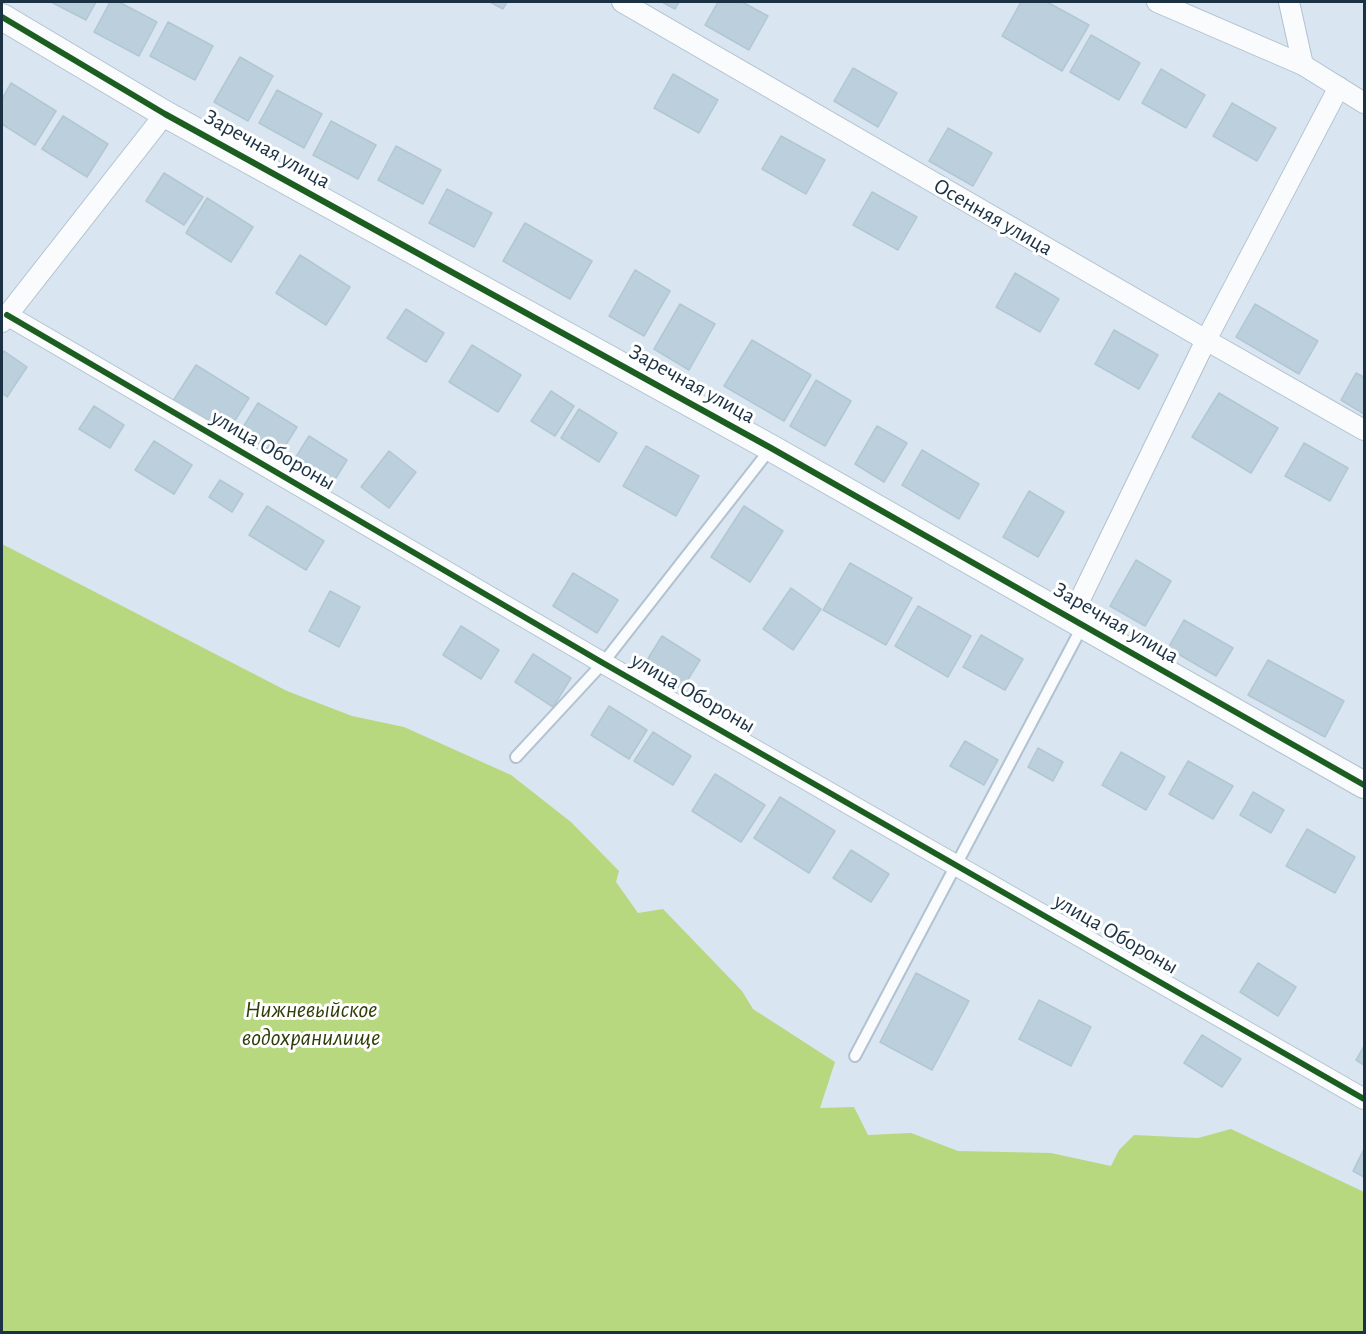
<!DOCTYPE html>
<meta charset="utf-8">
<style>
body{margin:0}
#map{position:relative;width:1366px;height:1334px;overflow:hidden;background:#d9e5f0;font-family:"Alegreya Sans",sans-serif}
canvas{display:block}
.frame{position:absolute;inset:0;border:3px solid #1b3245;pointer-events:none}
</style>
<div id="map">
<canvas width="1366" height="1334"></canvas>
<div class="frame"></div>
</div>
<script>
const g = document.querySelector('canvas').getContext('2d');
g.lineJoin = 'round';
function fillPath(path, color) { g.fillStyle = color; g.fill(path, 'evenodd'); }
function trace(path, color, width, dash) { g.strokeStyle = color; g.lineWidth = width; g.lineCap = dash ? 'butt' : 'round'; g.setLineDash(dash || []); g.stroke(path); }
function write(font, color, halo, rows, align = 'center') {
  g.font = font + ' "Alegreya Sans",sans-serif'; g.lineWidth = 6; g.setLineDash([]); g.textBaseline = 'middle'; g.strokeStyle = halo; g.fillStyle = color; for (const [text, x, y, turn = 0] of rows) {
    g.save(); g.translate(x, y); g.rotate((+turn || 0) * Math.PI / 180); g.textAlign = isNaN(turn) ? turn : align; if (halo) g.strokeText(text, 0, 0); g.fillText(text, 0, 0); g.restore();
  }
}
const water = new Path2D(`
 M2 544 287 691 352 716 404 727 511 775 571 822 619 871 616 882 638 913 663 909 742 991 753 1009 835 1062 820 1108 854 1107 868 1135 911 1133 958 1151 1051 1153 1111 1166 1119 1150 1134 1135 1198 1138 1231 1129 1364 1192V1332H2Z`);
const building = new Path2D(`
 M51 2H96L86 20Z
 M110 2H119L157 22 139 56 94 32Z
 M490 2H507L503 9Z
 M662 2H679L675 9Z
 M718 2H742L768 16 749 50 705 25Z
 M1021 2H1047L1089 25 1062 71 1002 36Z
 M168 22 213 46 195 80 150 56Z
 M1091 35 1140 63 1119 100 1070 72Z
 M240 57 273 76 248 121 214 102Z
 M853 68 897 93 878 127 834 101Z
 M1161 69 1205 95 1186 128 1142 103Z
 M673 74 718 100 699 133 654 108Z
 M11 83 56 111 35 145 2 124V99Z
 M277 90 322 114 304 148 259 123Z
 M1232 103 1276 128 1257 161 1213 136Z
 M63 116 108 144 87 177 42 149Z
 M331 121 376 145 358 179 313 155Z
 M948 128 992 153 973 186 929 161Z
 M781 136 825 160 806 194 762 169Z
 M396 146 441 170 423 204 378 180Z
 M164 173 203 197 184 225 146 201Z
 M447 189 492 213 474 247 429 223Z
 M872 192 917 217 898 250 853 225Z
 M207 198 253 227 231 262 186 233Z
 M525 223 592 261 570 299 503 261Z
 M300 255 350 287 326 325 276 293Z
 M635 270 670 291 644 336 609 316Z
 M1015 273 1059 299 1040 332 996 307Z
 M680 304 715 324 689 370 654 349Z
 M1255 304 1318 341 1299 374 1236 337Z
 M406 309 444 333 426 362 387 338Z
 M1114 330 1158 355 1139 389 1095 364Z
 M752 340 811 375 784 421 724 386Z
 M472 345 521 375 498 412 449 382Z
 M4 351 27 367 7 397 2 393V355Z
 M196 365 249 398 224 438 171 404Z
 M1356 373 1364 377V414L1341 400Z
 M816 380 851 401 825 446 790 426Z
 M551 391 574 406 555 436 531 421Z
 M1219 393 1278 428 1251 473 1192 437Z
 M258 403 297 427 279 456 240 432Z
 M94 406 124 425 110 448 79 429Z
 M579 409 617 433 599 462 561 438Z
 M877 426 907 443 884 482 855 464Z
 M309 436 347 460 329 489 291 465Z
 M154 441 192 465 174 494 135 470Z
 M1304 443 1348 468 1330 501 1285 476Z
 M646 446 699 476 676 516 623 486Z
 M922 450 979 484 959 519 902 485Z
 M389 451 416 472 389 508 361 487Z
 M220 480 243 494 232 512 209 497Z
 M1029 491 1064 512 1038 557 1003 537Z
 M267 506 324 541 306 570 249 535Z
 M744 506 783 531 750 582 711 557Z
 M1136 560 1171 581 1145 626 1110 606Z
 M850 563 912 598 886 645 823 610Z
 M573 573 618 600 597 633 553 606Z
 M791 588 821 609 793 650 763 629Z
 M330 591 360 607 339 647 309 631Z
 M918 606 971 636 948 677 895 646Z
 M1184 620 1233 648 1216 676 1168 648Z
 M461 626 499 650 481 679 443 655Z
 M981 635 1023 659 1005 690 963 667Z
 M662 636 700 660 682 689 644 665Z
 M533 654 571 678 553 707 515 682Z
 M1268 660 1344 701 1325 737 1248 695Z
 M609 706 647 730 629 759 591 735Z
 M653 732 691 756 673 785 634 761Z
 M965 741 998 760 984 785 950 766Z
 M1038 748 1063 762 1053 781 1028 767Z
 M1121 752 1165 777 1146 810 1102 785Z
 M1188 761 1233 786 1213 819 1169 794Z
 M715 774 765 805 741 842 692 811Z
 M1253 792 1284 810 1271 833 1240 815Z
 M780 797 835 831 809 873 754 838Z
 M1307 829 1355 857 1335 893 1286 866Z
 M851 850 889 874 871 902 833 878Z
 M1258 963 1296 987 1278 1016 1240 992Z
 M916 973 969 1001 932 1070 880 1042Z
 M1039 1000 1091 1027 1071 1066 1019 1039Z
 M1202 1035 1241 1059 1222 1087 1184 1063Z
 M1364 1046V1065L1356 1060Z
 M1364 1149V1177L1353 1171Z`);
const service = new Path2D(`
 M516 757 603 663 771 448
 M855 1056 1083 625`);
const minor = new Path2D(`
 M622 2 1206 340 1364 430
 M1157 2 1303 65 1364 103
 M1289 2 1303 65
 M7 315 603 663 1364 1099
 M2 322 165 114
 M1071 618 1206 340 1339 87`);
const tertiary = new Path2D(`
 M2 17 165 114 771 448 1364 785`);
const cycleway = new Path2D(`
 M2 17 165 114 771 448 1364 785
 M7 315 603 663 1364 1099`);
const streetNames = [
 ["Заречная улица",267,149,29],
 ["Осенняя улица",993,217,30],
 ["Заречная улица",692,384,29],
 ["улица Обороны",273,450,30],
 ["Заречная улица",1116,623,30],
 ["улица Обороны",693,693,30],
 ["улица Обороны",1116,934,30]
];
const waterNames = [
 ["Нижневыйское",311,1010],
 ["водохранилище",311,1038]
];
fillPath(water, '#b7d87f');
fillPath(building, '#bbd0dc');
trace(building, '#b1c7d2', 1.5);
trace(service, '#b1c2d0', 14);
trace(minor, '#b1c2d0', 22);
trace(tertiary, '#b1c2d0', 28);
trace(service, '#f9fbfd', 10);
trace(minor, '#f9fbfd', 20);
trace(tertiary, '#f9fbfd', 26);
trace(cycleway, '#1b5e20', 6);
write('22px', '#1b3245', '#fff', streetNames);
write('italic 24px', '#2e3e07', '#fff', waterNames);
</script>
